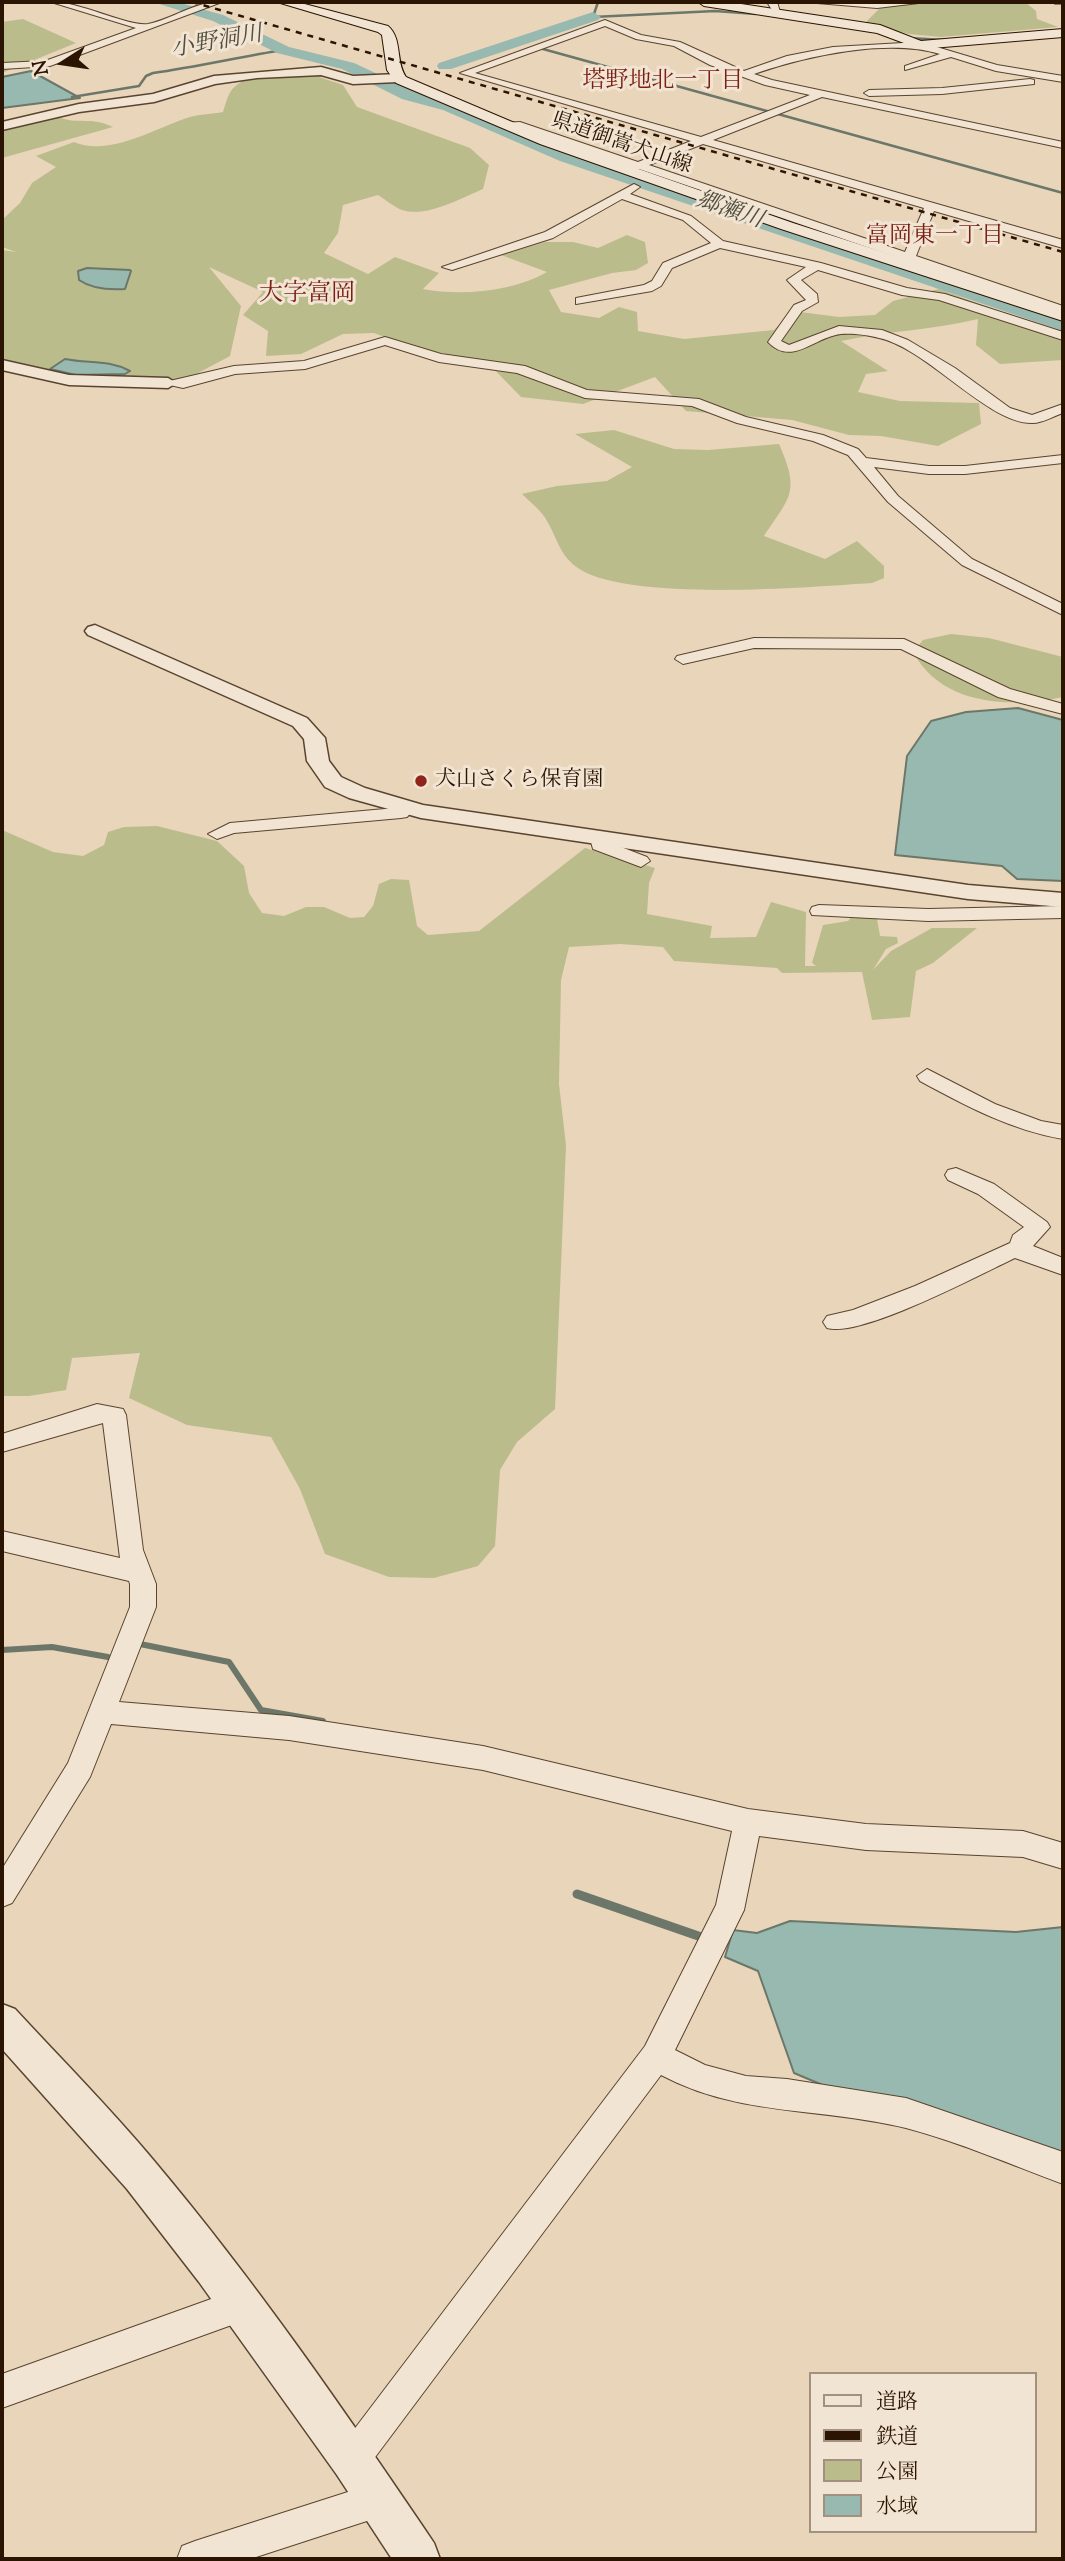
<!DOCTYPE html>
<meta charset="utf-8">
<style>
body{margin:0}
#map{position:relative;width:1065px;height:2561px;overflow:hidden;background:#e9d5ba;font-family:"Sorts Mill Goudy","Noto Serif JP",serif}
canvas{display:block}
.frame{position:absolute;inset:0;border:4px solid #2b1401;pointer-events:none}
.legend{position:absolute;left:809px;top:2372px;width:228px;height:161px;box-sizing:border-box;background:#f1e4d2;border:2px solid #a2917e;margin:0;padding:9px 12px;list-style:none;font-size:21px;color:#2b1401}
.legend li{display:flex;align-items:center;gap:14px;height:35px}
.legend b{width:35px;border:2px solid #a2917e}
.north{position:absolute;left:28px;top:28px;width:70px;height:70px;-webkit-text-stroke:5px #f1e4d2;paint-order:stroke;rotate:258deg;font-size:19px;font-weight:700;line-height:28px;text-align:center;color:#2b1401}
.north::after{content:'';display:block;margin:auto;width:24px;height:32px;background:#2b1401;clip-path:polygon(50% 0,100% 100%,50% 72%,0 100%)}
</style>
<div id="map">
<canvas width="1065" height="2561"></canvas>
<div class="frame"></div>
<ul class="legend">
<li><b style="height:9px;background:#f1e4d2"></b>道路</li>
<li><b style="height:9px;background:#2b1401"></b>鉄道</li>
<li><b style="height:19px;background:#bbbc8c"></b>公園</li>
<li><b style="height:19px;background:#97b9af"></b>水域</li>
</ul>
<div class="north">N</div>
</div>
<script>
const g = document.querySelector('canvas').getContext('2d');
g.lineJoin = 'round';
function fillPath(path, color) { g.fillStyle = color; g.fill(path, 'evenodd'); }
function trace(path, color, width, dash) { g.strokeStyle = color; g.lineWidth = width; g.lineCap = dash ? 'butt' : 'round'; g.setLineDash(dash || []); g.stroke(path); }
function write(font, color, halo, rows, align = 'center') {
  g.font = font + ' "Sorts Mill Goudy","Noto Serif JP",serif'; g.lineWidth = 6; g.setLineDash([]); g.textBaseline = 'middle'; g.strokeStyle = halo; g.fillStyle = color; for (const [text, x, y, turn = 0] of rows) {
    g.save(); g.translate(x, y); g.rotate((+turn || 0) * Math.PI / 180); g.textAlign = isNaN(turn) ? turn : align; if (halo) g.strokeText(text, 0, 0); g.fillText(text, 0, 0); g.restore();
  }
}
const green = new Path2D(`
 M930 2H1025L1036 11 1037 19 1058 27 941 37 909 34 864 24 881 7Z
 M23 19 76 43 2 73V22Z
 M310 74 343 85 357 107 470 148 489 165 483 189C461 198 427 218 402 210 394 207 386 200 378 195L343 205 338 233 324 253 368 274 395 257 439 273 423 289C461 296 513 292 547 272L501 255 545 242H573L598 248 627 235 645 242 648 263 636 270 612 273 549 290 561 312 599 318 619 307 637 312 638 331 684 339 774 330 792 311 839 317 875 315 893 301 939 289 1063 334V360L1000 364 976 345 978 319C932 330 887 331 841 341L888 371 866 374 858 392 900 401 979 403 981 424 938 446 881 436 849 435 792 420 686 411 655 377 583 404 521 397 487 362 410 347 374 333 343 334 301 354 266 356 268 331 243 315 263 292 209 267 241 306 230 356 185 380 169 381 69 376 2 361V250L16 252 2 247V220L20 203 32 183 56 167 36 156 74 142C110 157 155 128 190 117 200 114 212 114 223 112 225 106 227 97 231 91 245 70 288 75 310 74Z
 M58 117C78 125 91 116 113 127L2 158V129Z
 M614 430 674 449 708 450 779 444C800 492 791 496 764 536L825 559 857 541 884 566V578L872 583C810 587 622 603 575 566 559 553 557 538 547 521 542 511 530 502 522 494L557 486 607 481 632 467 575 434Z
 M951 634 989 638 1063 657V697C1010 708 942 706 913 652L923 640Z
 M157 826 217 841 244 866 249 893 262 913 284 916 306 907H324L350 918 364 917 373 906 379 884 391 879 409 880 417 926 428 935 479 931 585 848 655 868 649 883 647 914 712 926 710 938 756 937 771 902 806 912 805 966H816L812 963 823 925 848 921 853 915 877 919 880 936 897 937 898 943 886 949 873 970 891 951 932 928H977L933 963 916 971 910 1017 872 1020 862 972 782 973 777 968 674 961 663 947 620 944 569 947 561 980 559 1084 566 1146 555 1409 517 1442 500 1470 495 1546 478 1566 434 1578 389 1577 325 1554 300 1489 271 1437 187 1425 129 1398 140 1353 72 1358 66 1390 29 1396H2V830L53 852 83 856 104 845 108 832 124 827Z`);
const water = new Path2D(`
 M31 71 80 98 2 108V77Z
 M87 268 130 270 131 271 125 289C110 290 92 289 79 280L78 271Z
 M65 359C89 364 107 359 130 371L125 374 76 375 50 369Z
 M1018 708 1063 720V881L1017 879 1002 866 895 855 907 756 931 721 966 712Z
 M790 1921 1016 1932 1063 1927V2153L941 2111 832 2089 794 2073 758 1971 725 1957 733 1930 757 1933Z`);
const streamFar2 = new Path2D(`
 M598 2 593 17 715 11 756 14
 M908 38 946 40
 M543 49 1063 193
 M72 97 139 86 146 76 153 73C197 67 239 57 283 50`);
const streamFar1 = new Path2D(`
 M140 1644 229 1662 261 1710 323 1721
 M2 1650 52 1647 108 1657`);
const stream = new Path2D(`
 M577 1894 707 1939`);
const river = new Path2D(`
 M153 2H177L223 15 289 47 354 63 414 91 455 102 572 153 1063 318V331L560 161 443 110 402 99 342 69 277 53 213 21Z
 M593 12 601 17 598 20 451 69H439L437 66 439 63Z`);
const minor = new Path2D(`
 M51 2C79 1 128 27 148 24 173 19 195 1 222 2L50 66 2 69V63L45 61 136 28Z
 M767 2H777L781 15H775Z
 M805 2H927L877 8Z
 M605 20 641 35 680 42 744 71 787 56 833 47 920 42 997 65 1063 76V82L996 71 951 57 905 70V66L940 54C887 38 806 56 754 74L772 80 1063 142V148L822 97 713 140 1063 240V248L934 211 916 256 1063 306V314L913 263 903 266 902 259 639 169 626 171 628 166 515 127H501V123L520 122 638 162 691 141 460 73ZM605 26 636 39 674 46 710 65 765 85 810 95 701 137 475 73ZM703 144 924 208 905 252 649 165Z
 M1030 79 1034 80V84L942 94 869 96 864 93 869 90 942 88Z
 M634 184 640 187 630 194 691 216 723 241 821 263 907 288 945 294 1063 332V340L939 300 902 295 818 270 801 280 817 294 818 302 802 311 781 341 789 345 839 326 882 330 908 340 955 368 1010 408 1032 415 1063 404V413C1054 416 1042 423 1033 423 989 425 927 348 879 338 868 335 852 333 841 334 814 337 792 367 768 342L794 305 806 300 787 280 806 267 720 248 672 268 661 286 652 291 576 304V298L644 285 652 281 663 263 711 243 683 220 622 199 553 238 452 270 442 267 545 232Z
 M385 337 441 354 525 366 587 390 699 399 746 417 823 435 858 449 866 458 929 466H965L1063 455V463L965 474H929L874 467 898 496 972 559 1063 604V615L962 565 888 502 848 455 813 441 737 423 692 406 585 398 517 373 439 362 385 345 305 369 235 374 183 388 161 383 234 366 304 361Z
 M754 638 904 639 1010 689 1063 704V714L998 697 901 649 754 648 683 664 675 659 677 656Z
 M406 803 415 808 407 817 401 818 234 833 217 839 208 834 230 823 396 808Z
 M599 833 605 834 608 842 647 857 650 861 641 867 593 849 590 838Z
 M819 905 928 909 1063 906V918L928 921 812 915 810 911 812 907Z
 M927 1069 995 1104 1041 1121 1063 1125V1139C1011 1130 966 1106 920 1081L917 1076Z
 M956 1168 994 1184 1047 1222 1050 1227 1033 1246 1063 1258V1275L1015 1258C979 1275 861 1338 827 1328L823 1322 827 1316 853 1310 915 1286 1010 1243 1013 1235 1024 1227 978 1194 948 1180 945 1175 948 1170Z
 M97 1404 123 1409 126 1415 143 1550 156 1584V1607L119 1702 289 1716 483 1746 748 1809 866 1824 1023 1831 1063 1843V1869L1023 1857 866 1850 759 1836 744 1910 675 2050 705 2065 746 2076 787 2079 906 2098 1063 2152V2184C1012 2165 959 2142 906 2128 821 2107 740 2117 661 2075L364 2472 352 2478 340 2472 334 2460 340 2448 645 2046 716 1905 732 1831 483 1770 289 1740 111 1724 90 1777 12 1903 2 1907V1869L68 1763 130 1607V1584L129 1581 2 1551V1531L120 1558 103 1423 2 1452V1434Z
 M239 2289 251 2294 256 2306 251 2318 2 2408V2374Z
 M376 2478 389 2483 394 2496 389 2509 373 2519 250 2559H177L182 2546 195 2541 351 2491Z`);
const tertiary = new Path2D(`
 M321 67 353 76 398 74 404 78 398 82 353 84 321 75 257 78 215 84 154 102 79 112 2 130V122L79 104 153 94 214 76Z
 M2 360 69 375 168 378 176 383 168 388 69 385 2 370Z
 M95 625 307 718 325 738 329 761 341 777 365 788 423 805 968 885 1063 893V907L968 899 421 818 349 798 325 787 307 761 304 739 293 726 88 635 85 631 88 627Z
 M2 2004 15 2009C62 2060 111 2109 155 2162 256 2282 346 2413 434 2543L440 2559H392L337 2475 199 2282 127 2189 2 2049Z`);
const secondary = new Path2D(`
 M277 2H297L388 26C403 39 395 61 406 77L550 138 793 223 1063 310V321L781 229 540 144 396 83 387 70 382 35 378 32Z
 M698 2H728L880 25 921 41 1063 29V37L920 49 877 33 704 6Z`);
const rail = new Path2D(`
 M192 2 1063 252`);
const shadedWall = new Path2D(`
 M1055 2H1063V5H1054Z`);
const markers = [
 [421,781,7,"#8f2418"]
];
const farStreetnames = [
 ["県道御嵩犬山線",621,145,19]
];
const farPoinames = [
 ["犬山さくら保育園",435,781]
];
const farWaternames = [
 ["小野洞川",217,44,-10],
 ["郷瀬川",729,212,19]
];
const farNeighbourhoodnames = [
 ["塔野地北一丁目",663,83],
 ["富岡東一丁目",935,238]
];
const farQuarternames = [
 ["大字富岡",307,296]
];
fillPath(green, '#bbbc8c');
fillPath(water, '#97b9af');
trace(water, '#6c7769', 2);
trace(streamFar2, '#6c7769', 2.5);
trace(streamFar1, '#6c7769', 6);
trace(stream, '#6c7769', 9);
fillPath(river, '#97b9af');
trace(minor, '#5a442f', 2);
trace(tertiary, '#5a442f', 3);
trace(secondary, '#2b1401', 2);
fillPath(minor, '#f1e4d2');
fillPath(tertiary, '#f1e4d2');
fillPath(secondary, '#f1e4d2');
trace(rail, '#2b1401', 2.5, [6, 6]);
fillPath(shadedWall, '#a17061');
for (const [x, y, r, color] of markers) { const dot = new Path2D(); dot.arc(x, y, r, 0, 2 * Math.PI); g.fillStyle = color; g.fill(dot); trace(dot, '#f1e4d2', 2.5); }
write('21px', '#2b1401', '#f1e4d2', farStreetnames);
write('21px', '#2b1401', '#f1e4d2', farPoinames, 'left');
write('italic 23px', '#514e3e', '#f1e4d2', farWaternames);
write('23px', '#7a1f14', '#f1e4d2', farNeighbourhoodnames);
write('24px', '#7a1f14', '#f1e4d2', farQuarternames);
</script>
